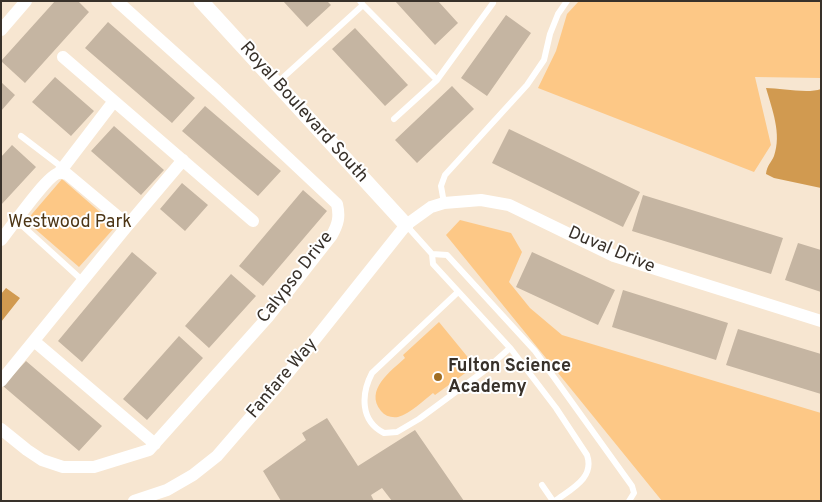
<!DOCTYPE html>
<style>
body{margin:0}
#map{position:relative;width:822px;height:502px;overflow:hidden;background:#f7e6d1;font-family:Overpass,sans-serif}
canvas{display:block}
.frame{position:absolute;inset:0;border:2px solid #38312a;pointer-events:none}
</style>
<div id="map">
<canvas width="822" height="502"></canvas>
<div class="frame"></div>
</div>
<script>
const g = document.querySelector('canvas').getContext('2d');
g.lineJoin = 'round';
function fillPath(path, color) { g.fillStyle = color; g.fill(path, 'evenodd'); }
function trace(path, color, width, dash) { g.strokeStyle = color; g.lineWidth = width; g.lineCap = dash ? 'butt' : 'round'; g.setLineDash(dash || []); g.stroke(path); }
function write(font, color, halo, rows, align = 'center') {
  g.font = font + ' Overpass,sans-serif'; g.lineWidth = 4; g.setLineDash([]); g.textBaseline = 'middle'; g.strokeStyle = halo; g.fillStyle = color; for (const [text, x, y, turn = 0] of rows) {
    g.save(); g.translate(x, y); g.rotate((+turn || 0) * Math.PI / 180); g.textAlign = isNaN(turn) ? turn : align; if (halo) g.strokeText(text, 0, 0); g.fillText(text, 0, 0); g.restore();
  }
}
const green = new Path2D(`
 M579 1H821V78L755 77 771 145 754 172 538 88 556 51 567 14Z
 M62 179 116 226 79 267 26 221Z
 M460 220 511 233 522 252 509 282 530 308 562 335 821 413V501H662L446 235Z
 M439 322 475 366 435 395 433 393C423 401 411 413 398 417 391 418 385 416 381 411 364 390 391 371 405 358L403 355Z`);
const water = new Path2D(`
 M766 88C781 88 807 94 821 89V188L774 178 766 174C767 165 771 163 774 156 782 134 772 109 766 88Z
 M6 288 20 298 1 322V294Z`);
const building = new Path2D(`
 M55 1H78L89 12 25 83 1 61Z
 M283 1H327L331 5 307 27Z
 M395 1H438L458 23 435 45Z
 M506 15 531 33 487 96 461 78Z
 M108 22 195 98 172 123 85 48Z
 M355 28 408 85 385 106 332 49Z
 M55 77 94 111 71 136 32 102Z
 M1 82 15 95 1 111Z
 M452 86 474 109 417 163 395 140Z
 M205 106 281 171 258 196 182 131Z
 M114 126 164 170 141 195 91 151Z
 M509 129 640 192 623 227 492 163Z
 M12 145 36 167 1 205V157Z
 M182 183 208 205 185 231 160 209Z
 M303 190 327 211 263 286 239 266Z
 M643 195 783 238 771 274 632 231Z
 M798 243 821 250V292L785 280Z
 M132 252 157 273 82 362 58 341Z
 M532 252 615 290 598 325 516 287Z
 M231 274 256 296 209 348 185 326Z
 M623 290 728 323 716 360 612 327Z
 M738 329 821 354V394L726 365Z
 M179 336 203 358 147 420 123 399Z
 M26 361 102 426 79 451 3 386Z
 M327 418 358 466 415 430 464 501H392L382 488 371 495 374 501H281L263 471 306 440 302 433Z`);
const service = new Path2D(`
 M363 5 437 80 493 3
 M277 83 363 5 360 1
 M394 119 437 80
 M21 136 63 168
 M444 203 441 186 445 175 527 85 544 60 550 34 558 14 567 1
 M16 220 83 281
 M406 225 432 254 433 264 511 349 556 408 587 455C595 478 571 489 555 501
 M432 254 447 255 535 351 632 486 634 493 629 501
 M458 292 372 373C361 394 360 421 384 433L397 432 419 419 484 371 510 348
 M542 485 553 501`);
const minor = new Path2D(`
 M1 30 26 1
 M63 57 253 221
 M59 173 114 101
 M128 225 183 160
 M1 240C10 229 48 174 59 173 62 172 65 174 67 174L128 225 1 381
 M34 341 155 444
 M1 429 27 450 42 460 63 467H94L149 450 268 317 332 235C338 224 340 217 337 204L217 91 117 1
 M134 501 167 490 193 475 217 456 281 382 406 225 431 207 444 203 481 200 509 205 614 256 821 321`);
const tertiary = new Path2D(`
 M201 1 406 225`);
const markers = [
 [438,377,5,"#a06d23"]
];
const streetNames = [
 ["Royal Boulevard South",303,113,48],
 ["Duval Drive",611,251,23],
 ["Calypso Drive",296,278,-52],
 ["Fanfare Way",283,379,-50]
];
const parkNames = [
 ["Westwood Park",70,223]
];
const poiNames = [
 ["Fulton Science",448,367],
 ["Academy",448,388]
];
fillPath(green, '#fdc886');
fillPath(water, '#d19a50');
fillPath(building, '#c5b5a2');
trace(service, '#fff', 6);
trace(minor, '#fff', 12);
trace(tertiary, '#fff', 15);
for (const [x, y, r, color] of markers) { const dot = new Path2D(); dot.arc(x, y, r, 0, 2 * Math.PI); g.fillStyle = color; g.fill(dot); trace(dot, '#fff', 2); }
write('18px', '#38312a', '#fff', streetNames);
write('18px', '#4d3616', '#fff', parkNames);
write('bold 18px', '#38312a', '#fff', poiNames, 'left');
</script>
